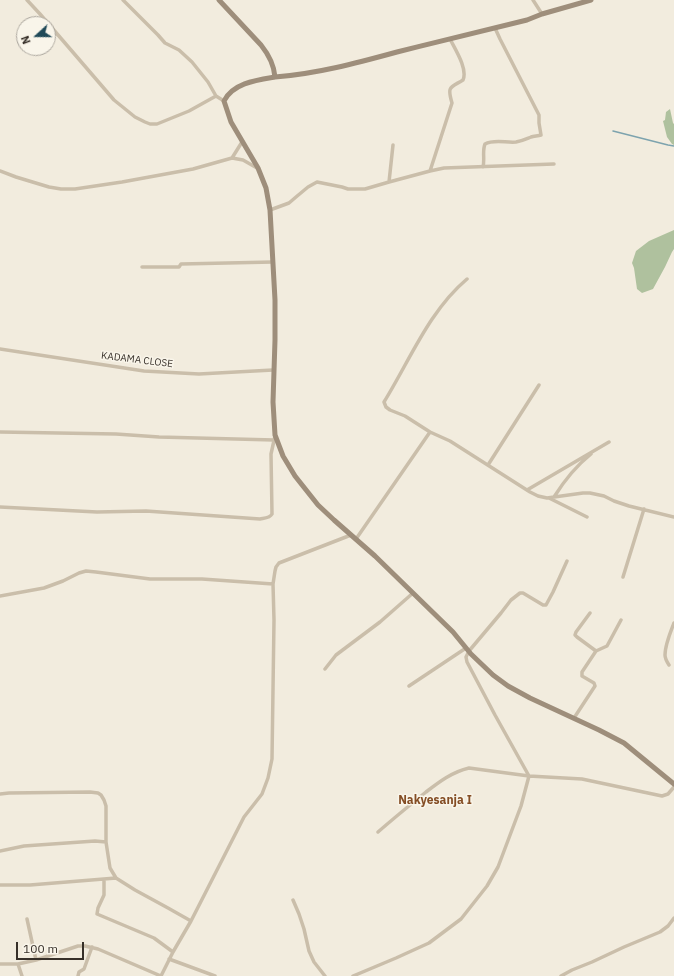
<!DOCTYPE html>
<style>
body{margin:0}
#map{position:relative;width:674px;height:976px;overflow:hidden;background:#f2ecde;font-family:"IBM Plex Sans",sans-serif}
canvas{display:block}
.north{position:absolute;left:16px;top:16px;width:40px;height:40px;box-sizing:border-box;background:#f9f5ea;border:1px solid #aba69d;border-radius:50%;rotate:249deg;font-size:11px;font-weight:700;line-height:16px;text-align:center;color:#373029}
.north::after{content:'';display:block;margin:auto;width:14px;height:18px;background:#204a58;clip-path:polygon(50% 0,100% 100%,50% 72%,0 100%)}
.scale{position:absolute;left:16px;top:942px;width:68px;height:18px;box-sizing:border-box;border:2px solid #373029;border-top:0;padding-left:5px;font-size:12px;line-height:14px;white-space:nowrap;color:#373029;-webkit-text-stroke:3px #f9f5ea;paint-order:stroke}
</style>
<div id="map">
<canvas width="674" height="976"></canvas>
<div class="north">N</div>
<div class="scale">100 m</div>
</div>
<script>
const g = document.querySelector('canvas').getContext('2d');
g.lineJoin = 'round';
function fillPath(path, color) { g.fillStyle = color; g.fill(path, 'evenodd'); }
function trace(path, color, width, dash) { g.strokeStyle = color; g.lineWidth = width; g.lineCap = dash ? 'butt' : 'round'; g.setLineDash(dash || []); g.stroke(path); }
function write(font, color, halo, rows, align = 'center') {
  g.font = font + ' "IBM Plex Sans",sans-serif'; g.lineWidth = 3; g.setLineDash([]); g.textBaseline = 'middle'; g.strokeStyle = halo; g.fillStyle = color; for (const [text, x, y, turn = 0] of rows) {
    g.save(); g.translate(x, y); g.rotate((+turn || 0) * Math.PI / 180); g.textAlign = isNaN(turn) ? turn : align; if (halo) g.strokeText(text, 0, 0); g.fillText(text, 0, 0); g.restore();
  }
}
const green = new Path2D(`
 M670 109 673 123 674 124V145L672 144 667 137 663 121 665 120 666 112Z
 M674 230V249L672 252 665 267 653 289 642 293 637 289 634 268 632 263 636 251 649 241Z`);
const stream = new Path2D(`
 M613 131 668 145 674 146`);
const street = new Path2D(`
 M27 0 40 14 114 100 135 117 145 122 150 124H157L189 111 216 96
 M123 0 158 35 165 43 179 50 192 62 208 82 216 96 224 101
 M533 0 542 14
 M232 158 242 142
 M483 167C485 159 482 151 485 144 494 139 506 143 516 142 522 141 526 139 531 137 534 136 538 136 541 135L539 123V115L500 39 495 28
 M0 171 16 177 49 187 61 189H75L122 182 193 169 232 158 243 160 257 168
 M430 171 452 103C447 86 450 88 463 80 468 69 455 49 450 39
 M389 182 393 145
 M270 210 289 203 296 197 308 187 317 182 342 187 348 189H365L389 182 430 171 444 168 554 164
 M142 267H179L181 264 273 262
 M0 349 144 371 199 374 273 370
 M0 432 116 434 159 437 274 440
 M430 432 405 416 390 410 386 407 384 402C410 360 429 311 467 279
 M488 465 539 385
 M527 490 609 442
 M554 497C564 481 576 466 591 454
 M549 498 587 517
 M0 507 97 512 146 511 260 519C265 518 270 518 272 514L271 454 275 436
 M356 539 430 432 450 441 530 492 538 496 547 498 583 493H590L604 496 614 501 629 506 674 517
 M623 577 644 509
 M0 596 44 588 63 581 79 573 86 571 96 572 150 579H202L273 584
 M590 613 576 632 575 635 577 637 596 651
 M669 665C667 662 665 659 665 655 665 645 670 633 674 623
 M325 669 336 655 380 622 413 593
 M409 686 466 648
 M574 718 595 686 594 683 582 676V672L596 651 607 646 621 620
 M0 794 9 793 90 792 98 793 101 795 104 800 106 806V842L110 868 116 878 135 890 168 908 191 921
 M378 832C394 818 410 805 426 792 439 782 452 772 469 768L529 776 582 779 662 796 668 794 674 787
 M0 851 24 846 95 841 106 842
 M104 879V895L98 908 97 914 154 938 173 952
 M0 885H30L116 878
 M293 900 299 914 304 929 309 951 314 962 325 976
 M27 919 36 960
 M169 959 215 976
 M0 964H18L36 960 78 946H85L98 949 161 976
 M18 964 22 976
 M78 976 79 972 84 969 92 947
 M161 976 173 952 191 921 244 817 262 794 268 778 272 759 274 620 273 584 275 571 276 567 279 563 351 535
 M353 976 396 958 429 943 461 919 487 886 498 867 521 806 529 776 495 715 467 662 466 657 469 651 501 613 511 600 520 593H523L543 605H546L553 592 567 561
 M561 976 572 970 592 962 624 947 660 932 668 926 674 918`);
const secondary = new Path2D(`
 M219 0 261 45C269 55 274 64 275 77 257 80 233 83 224 101L231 122 258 168 266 188 270 210 275 300V340L273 402 275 435 283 456 295 476 318 505 334 520 375 556 453 632 471 654 493 675 508 686 530 698 599 730 624 743 674 784
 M275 77C316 74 357 63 397 52 440 41 483 31 527 20L542 14 591 0`);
const streetNames = [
 ["KADAMA CLOSE",137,360,7]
];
const quarterNames = [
 ["Nakyesanja I",435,801]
];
fillPath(green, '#afc19e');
trace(stream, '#7da3ae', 1.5);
trace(street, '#cabeaa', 3.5);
trace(secondary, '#9e8e7b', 5);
write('10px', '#373029', '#f9f5ea', streetNames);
write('bold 12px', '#844d24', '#f9f5ea', quarterNames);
</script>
